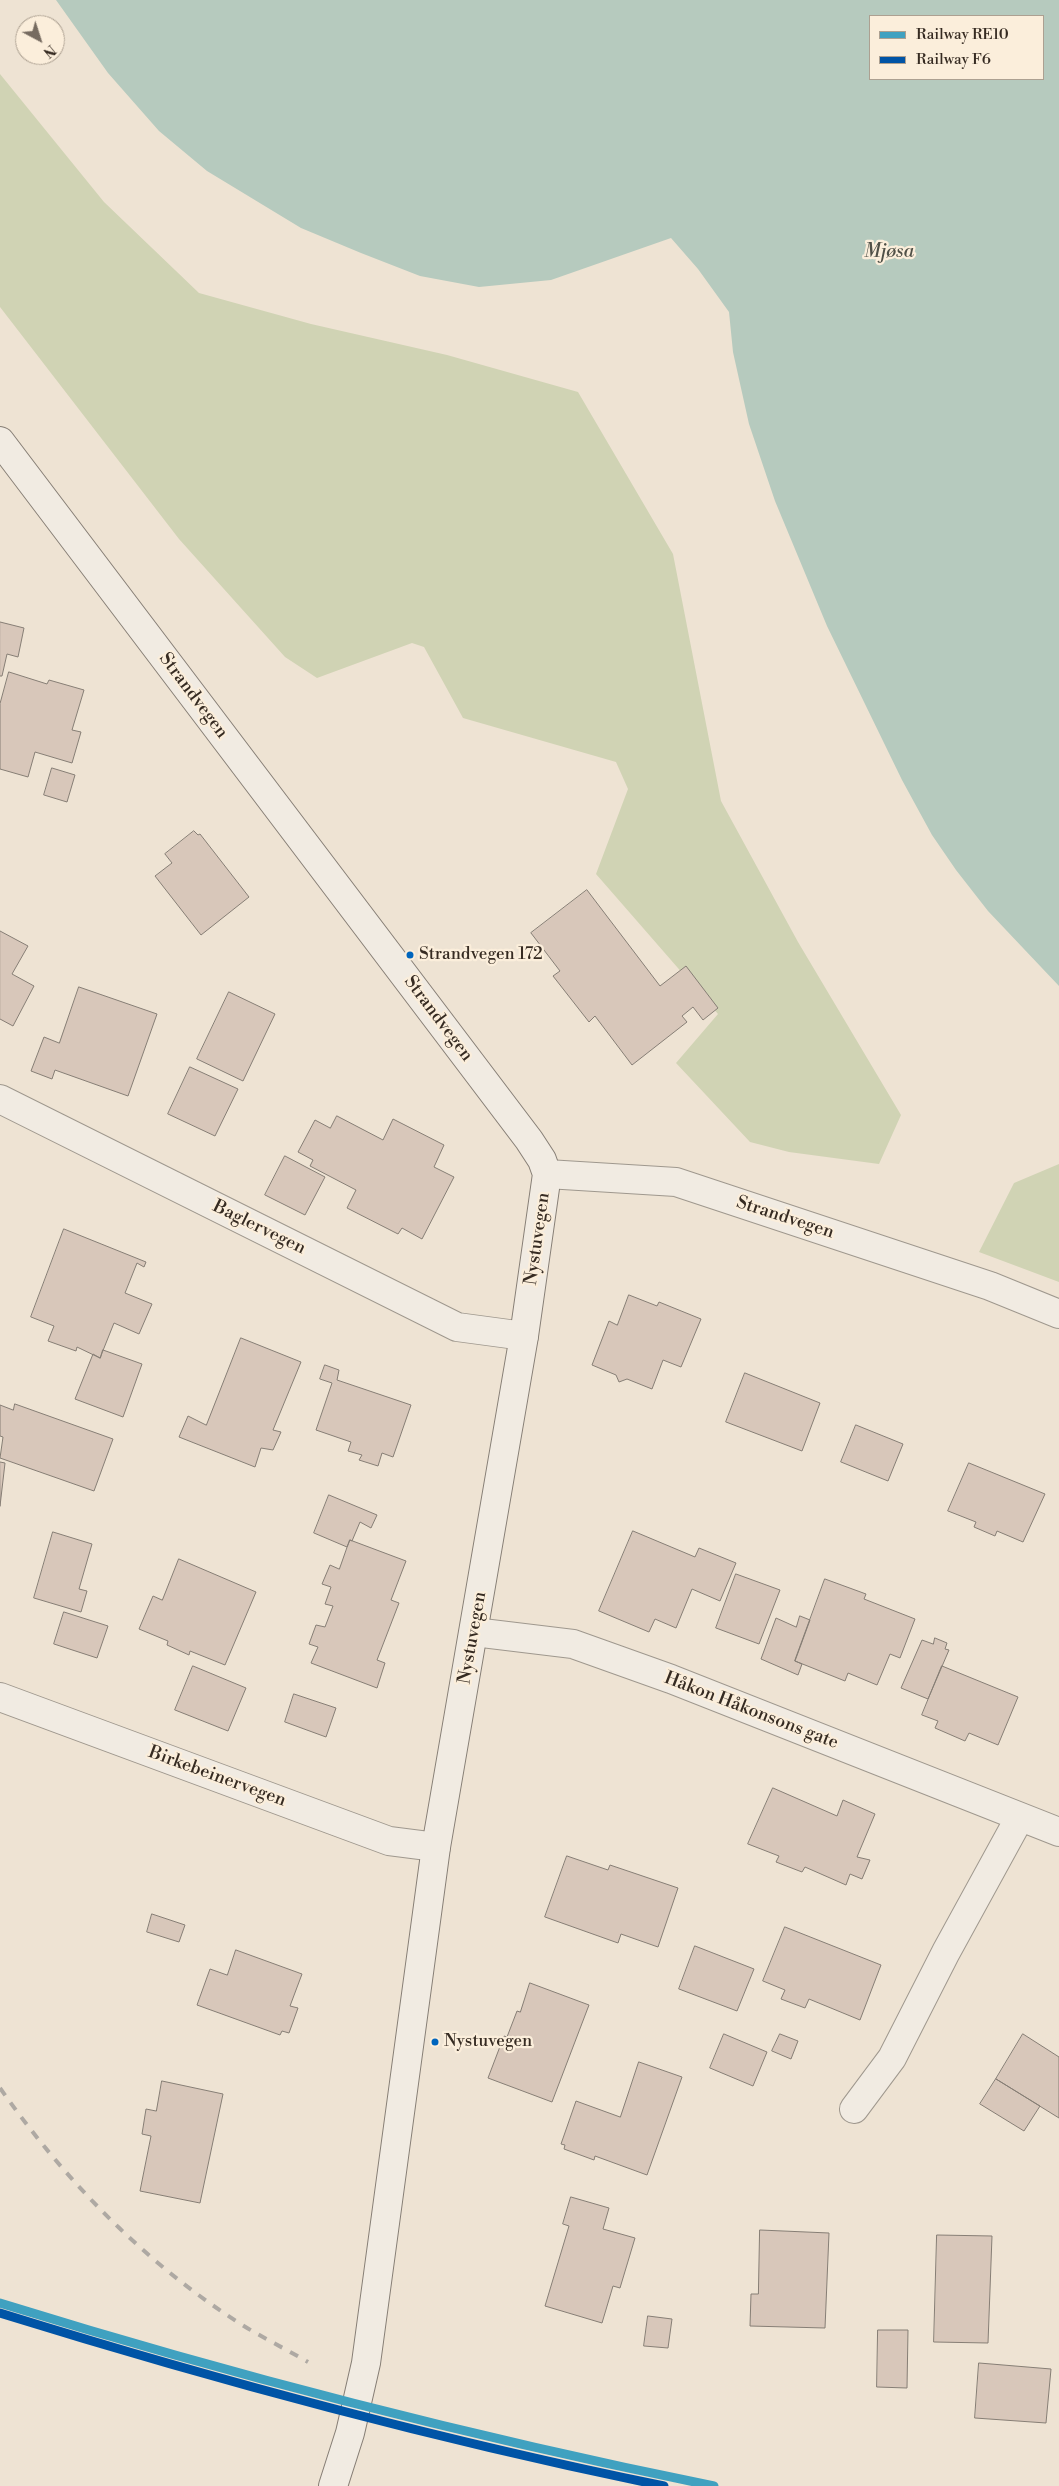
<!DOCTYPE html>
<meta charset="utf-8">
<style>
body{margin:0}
#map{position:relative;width:1059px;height:2486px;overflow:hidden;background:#eee3d3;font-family:"Libre Bodoni",serif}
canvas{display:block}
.legend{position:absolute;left:869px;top:15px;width:175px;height:65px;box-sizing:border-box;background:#fbeedb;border:1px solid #aca091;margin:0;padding:6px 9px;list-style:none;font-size:15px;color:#362b22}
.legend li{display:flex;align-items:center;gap:10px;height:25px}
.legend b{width:25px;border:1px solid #aca091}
.north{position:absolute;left:15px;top:15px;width:50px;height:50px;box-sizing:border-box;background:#fbeedb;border:1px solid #aca091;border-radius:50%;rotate:140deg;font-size:14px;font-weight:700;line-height:20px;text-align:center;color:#362b22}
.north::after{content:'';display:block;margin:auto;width:18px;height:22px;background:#766b60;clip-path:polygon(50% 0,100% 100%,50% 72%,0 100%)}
</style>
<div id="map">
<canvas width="1059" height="2486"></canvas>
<ul class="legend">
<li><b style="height:6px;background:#40a1c0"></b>Railway RE10</li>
<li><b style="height:6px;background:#0054a6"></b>Railway F6</li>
</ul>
<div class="north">N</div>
</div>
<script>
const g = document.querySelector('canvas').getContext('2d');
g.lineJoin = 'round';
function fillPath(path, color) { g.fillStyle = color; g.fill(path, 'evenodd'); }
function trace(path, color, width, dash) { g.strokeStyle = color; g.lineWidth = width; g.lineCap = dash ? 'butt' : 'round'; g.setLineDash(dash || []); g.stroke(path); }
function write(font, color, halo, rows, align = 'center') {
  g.font = font + ' "Libre Bodoni",serif'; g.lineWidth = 4.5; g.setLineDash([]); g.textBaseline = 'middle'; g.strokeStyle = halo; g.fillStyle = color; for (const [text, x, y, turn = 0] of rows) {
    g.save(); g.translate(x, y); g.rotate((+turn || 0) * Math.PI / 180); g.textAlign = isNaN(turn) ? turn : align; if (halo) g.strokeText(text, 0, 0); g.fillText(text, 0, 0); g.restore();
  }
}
const green = new Path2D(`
 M0 74 104 202 199 293 311 324 447 355 578 392 673 554 721 801 798 942 901 1115 879 1164 789 1152 750 1142 676 1063 718 1014 596 874 628 789 616 762 463 718 424 647 412 643 317 678 285 657 179 539 0 307Z
 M1059 1164V1282L979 1252 1014 1183Z`);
const water = new Path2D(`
 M56 0H1059V986L988 911 956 870 932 835 902 780 827 626 775 501 749 424 733 352 729 312 698 269 671 238 551 280 479 287 420 276 361 253 301 228 207 171 159 131 108 73ZM870 16H1043V79H870Z`);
const building = new Path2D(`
 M0 622 24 628 18 657 7 654 2 676H0Z
 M9 672 47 684 49 680 84 690 72 730 81 732 72 763 35 752 28 777 0 769V704Z
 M52 768 75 775 67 802 44 795Z
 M194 831 198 835 200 834 249 897 201 935 155 876 172 863 165 854Z
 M587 890 660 986 686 966 718 1008 703 1020 693 1007 682 1016 687 1022 632 1065 595 1016 589 1022 553 976 560 971 531 933Z
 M0 931 28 946 12 974 34 986 13 1026 0 1019Z
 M79 987 157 1014 128 1096 55 1070 52 1079 31 1071 44 1037 59 1043Z
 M229 992 275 1014 243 1081 197 1059Z
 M190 1067 238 1089 215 1136 168 1114Z
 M337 1116 383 1140 393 1119 444 1145 434 1167 454 1177 422 1239 402 1228 398 1234 347 1208 356 1190 310 1166 313 1160 298 1152 315 1120 330 1128Z
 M285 1156 325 1177 305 1215 265 1195Z
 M64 1229 146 1262 144 1267 137 1263 125 1293 152 1304 139 1334 114 1323 100 1358 77 1347 76 1351 48 1341 54 1326 31 1317Z
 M629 1295 657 1306 659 1302 701 1319 681 1367 663 1360 652 1389 627 1379 619 1382 616 1375 592 1365 609 1321 617 1325Z
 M241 1338 301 1362 273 1430 281 1432 273 1450 261 1448 255 1467 179 1437 188 1416 206 1425Z
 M103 1350 142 1364 123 1417 75 1399 93 1354 100 1358Z
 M325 1365 339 1370 337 1380 411 1405 393 1457 382 1453 378 1466 359 1460 362 1455 348 1451 351 1442 316 1430 332 1383 320 1379Z
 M745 1373 820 1403 802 1451 726 1422Z
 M15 1404 113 1439 94 1491 0 1458 3 1437 0 1436V1405L13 1410Z
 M856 1425 903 1444 888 1481 841 1462Z
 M0 1462 5 1463 0 1506Z
 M969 1463 1045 1494 1023 1542 997 1531 995 1536 974 1527 976 1522 948 1511Z
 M329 1495 377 1515 371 1528 360 1522 352 1541 350 1540 347 1547 314 1533Z
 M633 1531 695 1557 699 1548 736 1563 720 1601 692 1589 676 1628 655 1619 649 1632 599 1611Z
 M53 1532 92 1544 79 1589 87 1591 81 1612 34 1598Z
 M350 1540 406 1561 391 1600 399 1603 377 1660 385 1663 377 1688 311 1663 318 1647 309 1644 316 1625 325 1627 333 1606 325 1604 331 1587 322 1584 330 1565 339 1569Z
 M179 1559 256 1592 225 1665 190 1651 189 1655 167 1645 168 1641 139 1629 153 1596 162 1600Z
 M736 1574 780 1590 759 1644 716 1628Z
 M825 1579 866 1594 864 1599 915 1619 900 1658 890 1654 877 1685 848 1673 845 1681 795 1661Z
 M64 1612 108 1626 97 1658 54 1644Z
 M800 1616 810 1620 795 1661 802 1664 798 1675 761 1659 776 1618 796 1627Z
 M935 1638 947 1643 945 1649 949 1650 928 1699 901 1688 922 1640 933 1644Z
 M193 1666 246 1688 228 1731 175 1710Z
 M942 1666 1018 1697 998 1745 969 1733 965 1741 935 1728 938 1721 922 1715Z
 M294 1694 336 1708 326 1737 285 1722Z
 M773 1788 837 1816 843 1800 875 1814 857 1857 870 1860 862 1879 850 1874 846 1885 805 1867 802 1872 776 1862 779 1856 748 1844Z
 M567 1856 608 1870 610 1865 678 1888 658 1947 621 1934 618 1943 545 1917Z
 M152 1914 185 1925 179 1942 147 1932Z
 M785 1927 881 1965 860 2020 809 1999 805 2008 781 1999 785 1990 763 1981Z
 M695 1946 754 1969 737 2011 679 1989Z
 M236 1950 302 1974 290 2006 298 2008 289 2033 282 2031 280 2035 197 2005 210 1969 227 1975Z
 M530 1983 589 2005 552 2102 488 2078 504 2036 507 2037 517 2011 520 2012Z
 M724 2034 767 2052 753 2086 710 2068Z
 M780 2034 798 2041 791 2059 772 2051Z
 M1023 2034 1059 2057V2118L996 2079Z
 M639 2062 682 2077 647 2175 595 2156 594 2160 564 2149 565 2145 561 2144 576 2101 620 2117Z
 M996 2079 1040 2106 1024 2131 980 2104Z
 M162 2081 223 2094 200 2203 140 2191 151 2136 142 2134 146 2109 156 2111Z
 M571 2197 609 2208 603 2229 635 2238 620 2288 613 2286 602 2323 545 2306 569 2226 563 2224Z
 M760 2230 829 2233 825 2328 750 2326 751 2294H758Z
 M937 2235 992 2236 988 2343 934 2342Z
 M648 2316 672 2319 668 2348 644 2346Z
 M878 2330H908L907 2388 877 2387Z
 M979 2363 1051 2369 1046 2423 975 2418Z`);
const minor = new Path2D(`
 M0 1099 457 1327 524 1336
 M547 1174 676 1182 990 1286 1059 1314
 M474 1632 573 1644 671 1679 1059 1832
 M854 2109 892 2058 946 1952 1020 1817`);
const tertiary = new Path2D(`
 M0 1697 389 1841 436 1847`);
const secondary = new Path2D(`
 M0 441 529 1140 542 1160 547 1174 524 1336 436 1847 366 2363 350 2433 333 2486`);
const rail = new Path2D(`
 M0 2088C64 2179 142 2260 236 2321 259 2336 284 2348 308 2362`);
const rail1 = new Path2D(`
 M0 2303C235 2376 473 2437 714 2486`);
const rail2 = new Path2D(`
 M0 2313C219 2381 439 2440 664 2486`);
const markers = [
 [410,955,4.5,"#0065bd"],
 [435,2042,4.5,"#0065bd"]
];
const busNames = [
 ["Strandvegen 172",419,955],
 ["Nystuvegen",444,2042]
];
const streetNames = [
 ["Strandvegen",193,696,53],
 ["Strandvegen",438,1019,53],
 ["Strandvegen",785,1218,18],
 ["Baglervegen",259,1228,26],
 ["Nystuvegen",538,1239,-82],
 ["Nystuvegen",473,1638,-80],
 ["Håkon Håkonsons gate",751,1711,21],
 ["Birkebeinervegen",217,1777,20]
];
const waterNames = [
 ["Mjøsa",889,252]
];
fillPath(green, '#d0d3b4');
fillPath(water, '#b6cabe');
fillPath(building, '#d8c7ba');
trace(building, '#867e75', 1);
trace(minor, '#9f988e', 30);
trace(tertiary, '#9f988e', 30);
trace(secondary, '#867e75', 30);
trace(minor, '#f1ebe2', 28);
trace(tertiary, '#f1ebe2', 28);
trace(secondary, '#f1ebe2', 28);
trace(rail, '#aea9a3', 4, [9, 9]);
trace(rail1, '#40a1c0', 9);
trace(rail2, '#0054a6', 9);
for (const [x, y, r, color] of markers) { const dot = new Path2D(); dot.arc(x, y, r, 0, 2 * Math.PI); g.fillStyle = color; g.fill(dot); trace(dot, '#fbeedb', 2); }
write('17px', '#362b22', '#fbeedb', busNames, 'left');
write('18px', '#362b22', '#fbeedb', streetNames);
write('italic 19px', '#505047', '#fbeedb', waterNames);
</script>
